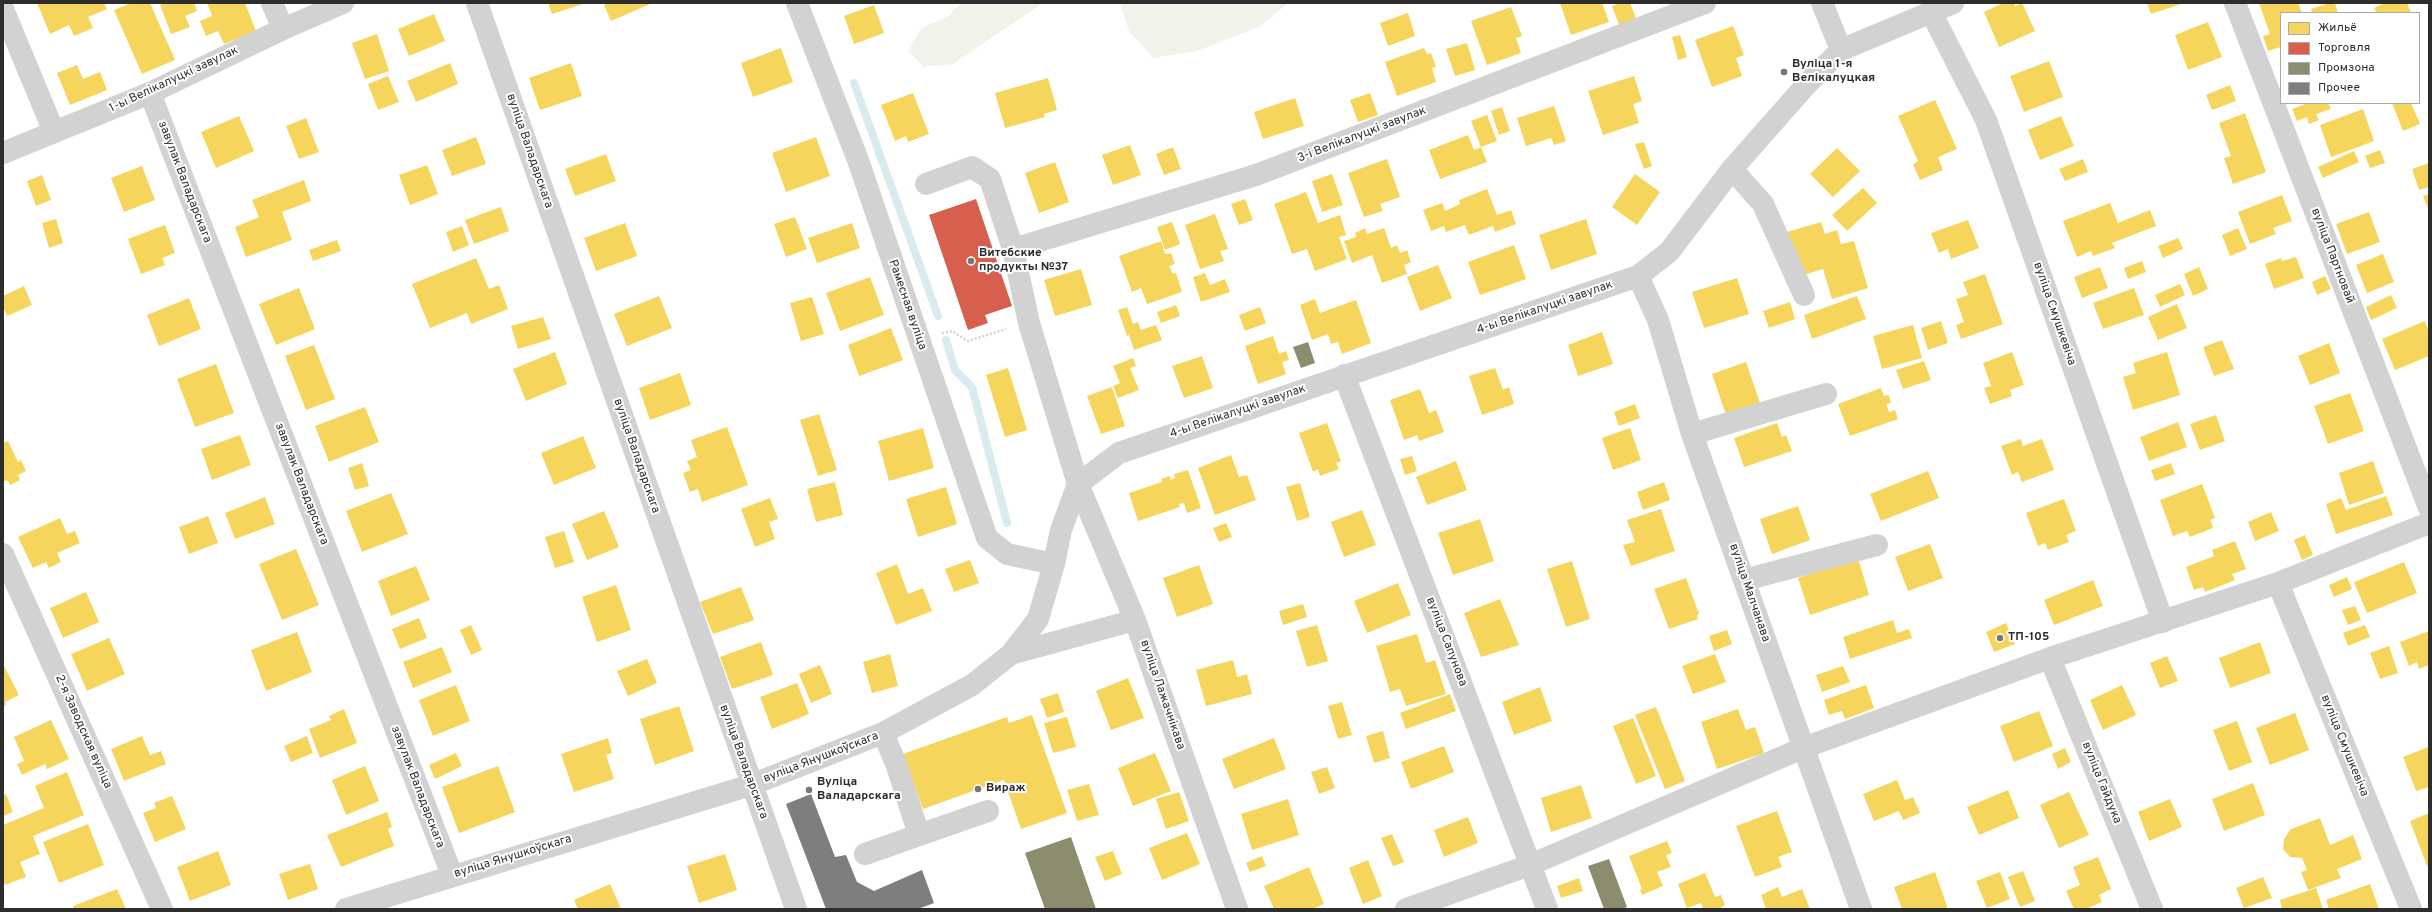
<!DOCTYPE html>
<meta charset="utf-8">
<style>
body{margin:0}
#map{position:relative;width:2432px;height:912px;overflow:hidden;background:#fff;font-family:Overpass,sans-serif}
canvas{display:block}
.frame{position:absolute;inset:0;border:4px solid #2d2d2d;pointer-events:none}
.legend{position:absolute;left:2280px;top:12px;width:140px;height:92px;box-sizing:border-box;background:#fff;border:1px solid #ababab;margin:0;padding:5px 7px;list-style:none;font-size:12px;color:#2d2d2d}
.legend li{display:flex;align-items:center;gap:8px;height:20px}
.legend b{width:20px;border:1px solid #ababab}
</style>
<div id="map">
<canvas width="2432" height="912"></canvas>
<div class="frame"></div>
<ul class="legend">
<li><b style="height:11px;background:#f6d55c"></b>Жильё</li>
<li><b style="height:11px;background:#d6604d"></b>Торговля</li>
<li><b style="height:11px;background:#8c8c6e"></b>Промзона</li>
<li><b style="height:11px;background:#7e7e7e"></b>Прочее</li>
</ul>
</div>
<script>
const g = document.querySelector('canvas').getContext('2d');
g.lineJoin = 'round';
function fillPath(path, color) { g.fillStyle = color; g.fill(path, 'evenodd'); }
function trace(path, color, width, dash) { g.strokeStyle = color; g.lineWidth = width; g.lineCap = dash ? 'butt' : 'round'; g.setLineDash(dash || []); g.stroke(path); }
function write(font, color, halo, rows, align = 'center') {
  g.font = font + ' Overpass,sans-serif'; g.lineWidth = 4; g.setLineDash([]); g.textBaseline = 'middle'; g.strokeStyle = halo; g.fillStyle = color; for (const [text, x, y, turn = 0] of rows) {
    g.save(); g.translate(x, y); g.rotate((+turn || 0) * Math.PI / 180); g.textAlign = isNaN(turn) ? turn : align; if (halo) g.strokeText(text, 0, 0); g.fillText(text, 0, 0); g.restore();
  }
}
const green = new Path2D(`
 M961 3H1043L953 64 924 67 908 51 922 28 948 16Z
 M1120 3H1288L1261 26 1197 51 1153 58 1129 31Z`);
const homes = new Path2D(`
 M37 3H104L107 9 88 17 93 28 74 36 69 25 50 34Z
 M131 3H150L175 60 142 74 114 10Z
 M165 3H194L197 11 185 16 190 27 171 34 160 5Z
 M207 3H245L256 31 224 44 218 31 206 36 200 21 212 16Z
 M548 3H586L552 14Z
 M609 3H649L650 4 611 21 604 5Z
 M1560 3H1602L1609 22 1571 35Z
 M1620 3H1630L1638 24 1621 30 1612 6Z
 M2003 3H2014L2015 6 2022 3 2035 31 1999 47 1984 12Z
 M2147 3H2184L2151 14Z
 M2259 3H2298L2302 13H2281V47L2268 51 2263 36 2270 34Z
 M2330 3H2335L2338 13H2312L2311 9Z
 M2385 3H2407L2411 13H2377L2374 8Z
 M874 5 884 33 854 44 844 16Z
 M1511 7 1522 36 1516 38 1521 53 1487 65 1471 21Z
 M1408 13 1415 36 1388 46 1380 23Z
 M434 14 445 41 409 56 398 29Z
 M2208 22 2222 57 2188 70 2175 35Z
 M1733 26 1744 55 1736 58 1742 76 1712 87 1695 40Z
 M377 34 389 71 365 79 352 43Z
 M1680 35 1687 57 1678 60 1672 37Z
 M1467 43 1475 70 1455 76 1446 49Z
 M781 48 793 82 753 97 741 63Z
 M1424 48 1427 54 1431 53 1436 67 1432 68 1436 82 1397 96 1385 62Z
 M2049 61 2063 97 2024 112 2010 76Z
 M450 63 458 84 416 102 407 81Z
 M571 63 582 96 540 110 529 78Z
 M77 65 83 79 100 72 107 90 70 105 57 73Z
 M388 76 399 102 378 110 368 84Z
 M1634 76 1642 101 1633 104 1639 123 1603 135 1588 91Z
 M1048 78 1057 110 1044 114 1045 117 1005 128 995 93Z
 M2230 85 2236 101 2212 110 2206 95Z
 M913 93 929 134 908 142 906 136 895 141 881 105Z
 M1370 93 1378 115 1358 122 1350 100Z
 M1295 98 1304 126 1263 139 1254 112Z
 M1935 100 1957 149 1938 157 1943 170 1920 180 1913 164 1918 161 1898 116Z
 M2308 103H2328L2331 109 2316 114 2319 120 2309 124 2307 117 2297 121 2292 109Z
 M2392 103H2411L2420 124 2403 131Z
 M1554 106 1566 141 1554 145 1551 138 1526 146 1517 118Z
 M1502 107 1510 131 1499 135 1491 111Z
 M2363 109 2374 141 2331 157 2320 125Z
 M2245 113 2266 172 2233 184 2224 158 2231 156 2219 123Z
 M1487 115 1497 141 1481 147 1471 121Z
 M239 116 254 151 216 168 201 132Z
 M2061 116 2074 146 2040 160 2028 130Z
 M306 118 319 152 299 159 286 126Z
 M1468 135 1474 150 1481 147 1487 162 1440 179 1429 150Z
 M476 137 486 164 452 176 442 150Z
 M816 137 830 176 786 192 772 153Z
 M1644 142 1652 166 1644 169 1635 144Z
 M1130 145 1141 175 1113 185 1102 155Z
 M1173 147 1181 169 1164 175 1156 154Z
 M1837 148 1860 171 1833 197 1810 174Z
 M2380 150 2385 163 2370 168 2365 156Z
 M2354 151 2359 162 2323 178 2318 167Z
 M606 154 616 181 575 196 565 169Z
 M1387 159 1400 197 1380 204 1383 211 1364 217 1348 173Z
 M2083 159 2088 172 2065 181 2059 169Z
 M1055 162 1069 202 1039 213 1025 173Z
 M2429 163V187L2419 190 2412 169Z
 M427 165 438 194 410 205 399 175Z
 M142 166 155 200 124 212 111 178Z
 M1332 174 1343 205 1322 212 1312 181Z
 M1635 174 1660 192 1637 225 1612 207Z
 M42 175 51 200 36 206 27 181Z
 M304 180 311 201 282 212 292 240 246 257 235 227 259 217 252 200Z
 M1863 188 1877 203 1847 231 1832 215Z
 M1487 189 1497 215 1511 210 1516 224 1495 232 1493 226 1469 235 1465 225 1446 232 1444 226 1431 231 1423 210 1442 203 1445 211 1460 204 1459 200Z
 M1306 192 1318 223 1340 215 1346 235 1339 237 1347 259 1315 271 1307 249 1292 254 1274 204Z
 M2429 194V210L2423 196Z
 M2282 195 2292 221 2273 228 2276 234 2250 244 2238 212Z
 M1245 199 1253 220 1239 225 1231 204Z
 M2110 203 2118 223 2150 210 2156 226 2112 243 2115 248 2093 256 2091 251 2077 257 2063 221Z
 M501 207 509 231 474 244 465 220Z
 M2369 212 2380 242 2347 254 2336 224Z
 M1215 214 1228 249 1220 251 1224 261 1200 269 1185 225Z
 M795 217 807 249 786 257 774 224Z
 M56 219 63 243 49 248 42 223Z
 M1586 219 1597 254 1551 270 1539 235Z
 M1968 220 1979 248 1951 259 1948 249 1939 253 1931 233Z
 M1172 222 1180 244 1165 250 1157 227Z
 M1821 222 1825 234 1837 230 1841 244 1854 241 1868 288 1832 299 1823 269 1800 276 1787 232Z
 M625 223 637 256 596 271 584 238Z
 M852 223 860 248 817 263 808 238Z
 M165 225 175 253 162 258 165 265 141 274 128 239Z
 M462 226 469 245 453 252 446 232Z
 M1365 228 1367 234 1384 228 1391 248 1397 245 1400 253 1407 250 1411 262 1404 265 1407 274 1382 283 1372 255 1352 263 1344 241 1356 237 1355 233Z
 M2238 228 2247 249 2230 256 2222 235Z
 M2178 238 2183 249 2163 258 2158 246Z
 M337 240 341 251 313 261 309 250Z
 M1161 241 1165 254 1171 253 1175 264 1169 266 1173 274 1176 273 1182 292 1147 304 1141 288 1132 292 1119 256Z
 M1514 245 1526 279 1480 295 1468 262Z
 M2383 254 2394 282 2367 293 2356 265Z
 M2296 257 2304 278 2274 289 2265 264 2281 258 2282 261Z
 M476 258 489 289 499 285 508 309 471 324 467 313 430 328 412 284Z
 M2142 261 2146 272 2128 279 2124 268Z
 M1438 265 1452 298 1420 311 1407 277Z
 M2100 267 2108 288 2082 298 2074 277Z
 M2199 267 2208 289 2193 296 2184 274Z
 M1081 269 1092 305 1055 316 1044 280Z
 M1205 273 1210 285 1225 279 1230 292 1201 302 1193 277Z
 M1985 274 2003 324 1961 339 1956 325 1964 322 1956 299 1968 295 1963 282Z
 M2325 276 2331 289 2317 295 2312 282Z
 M870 277 884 315 840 331 826 293Z
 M1737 278 1749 314 1704 328 1692 292Z
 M2180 284 2185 295 2160 307 2155 295Z
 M24 286 32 305 7 316 3 306V296Z
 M299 288 315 329 276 345 259 304Z
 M2134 288 2144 315 2103 329 2093 303Z
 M2391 295 2397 308 2371 320 2366 307Z
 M659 296 672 328 627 346 614 314Z
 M1857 296 1866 319 1812 339 1804 315Z
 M812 297 824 334 801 341 790 303Z
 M189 298 201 329 159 346 147 315Z
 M1315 299 1320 313 1356 300 1371 343 1342 354 1338 342 1331 344 1328 334 1312 340 1300 305Z
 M1790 302 1795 319 1769 328 1763 311Z
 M2177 304 2187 328 2158 340 2148 317Z
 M1176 305 1180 316 1161 323 1157 312Z
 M1127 307 1133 324 1138 322 1141 330 1156 325 1162 340 1134 350 1129 335 1127 336 1118 310Z
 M1260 307 1266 323 1245 331 1239 315Z
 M543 317 551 339 518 349 511 326Z
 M1941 321 1948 343 1928 350 1921 328Z
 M2425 321 2429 332V356L2395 370 2382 339Z
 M1913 325 1922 358 1882 369 1873 336Z
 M891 328 903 360 859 376 848 345Z
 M1602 332 1613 364 1578 376 1568 345Z
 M1273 336 1279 354 1286 351 1289 360 1282 362 1286 374 1258 384 1245 346Z
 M2222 340 2234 369 2214 376 2203 347Z
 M2329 343 2340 373 2310 385 2298 356Z
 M314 345 335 399 306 410 285 356Z
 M555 352 567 384 526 401 513 369Z
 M2012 352 2024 385 2010 390 2012 396 1990 404 1984 388 1991 386 1983 363Z
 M2167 352 2180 395 2133 410 2123 377 2136 373 2133 363Z
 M1202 356 1213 388 1184 398 1172 366Z
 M1133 358 1136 366 1130 368 1139 390 1118 398 1113 386 1120 383 1113 366Z
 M1924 361 1931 380 1903 389 1896 370Z
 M1746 362 1760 403 1726 415 1712 374Z
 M216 364 234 413 195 427 177 379Z
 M1008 368 1027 430 1005 437 986 375Z
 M1495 368 1503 390 1509 387 1514 404 1482 415 1469 376Z
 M680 373 691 405 650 420 639 388Z
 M1112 387 1125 426 1101 434 1087 396Z
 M1881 388 1884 396 1889 395 1891 403 1886 404 1889 412 1895 410 1898 419 1850 436 1838 404Z
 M1420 389 1429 413 1436 410 1444 432 1419 441 1417 435 1404 440 1390 400Z
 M2350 393 2364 431 2328 444 2314 406Z
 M1635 404 1640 418 1619 426 1614 412Z
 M365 407 379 442 329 462 315 426Z
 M819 414 837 470 818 476 800 420Z
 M2216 415 2225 441 2200 450 2190 424Z
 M2178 422 2187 447 2149 461 2140 437Z
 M1327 423 1341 461 1336 463 1339 469 1320 476 1318 469 1313 472 1299 433Z
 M1777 423 1782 437 1786 435 1792 451 1744 467 1734 438Z
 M727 427 748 485 702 502 698 489 690 492 683 473 691 470 687 461 697 457 691 440Z
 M923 428 934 468 889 481 878 441Z
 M1630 428 1641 460 1613 470 1602 438Z
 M240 435 251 465 212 480 201 449Z
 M583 436 596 468 554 485 541 453Z
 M2021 439 2023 446 2042 439 2054 470 2022 482 2018 472 2012 475 2001 446Z
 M8 441 18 462 21 460 26 471 18 475 20 480 10 485 7 480 3 482V443Z
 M1231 455 1239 477 1247 475 1256 500 1215 515 1198 468Z
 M1412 456 1417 471 1405 475 1400 459Z
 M1456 461 1467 490 1427 505 1416 477Z
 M2373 461 2384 493 2349 505 2339 473Z
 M362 463 369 486 355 490 348 468Z
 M2171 463 2175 474 2155 481 2151 470Z
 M1188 470 1201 508 1187 513 1184 503 1179 504 1180 507 1138 521 1129 493 1162 482 1161 479 1170 476 1171 480 1175 478 1174 474Z
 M1928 471 1939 498 1881 521 1870 494Z
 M835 482 843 515 816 522 807 489Z
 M1664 482 1670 500 1643 510 1637 492Z
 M1300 483 1310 517 1297 521 1286 487Z
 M2202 484 2215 518 2210 520 2213 528 2190 537 2187 531 2173 536 2160 500Z
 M946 487 957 524 918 537 906 499Z
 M391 493 408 534 362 552 346 511Z
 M2386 496 2393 515 2336 534 2326 504 2341 498 2346 510Z
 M265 497 275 524 235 539 225 513Z
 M770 498 778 519 769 522 775 539 755 547 741 509Z
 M2064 499 2076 531 2066 535 2069 542 2048 550 2045 543 2038 546 2026 513Z
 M1798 506 1810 540 1772 554 1760 519Z
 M1661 509 1675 551 1631 566 1623 545 1635 542 1627 520Z
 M1362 510 1376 545 1344 557 1331 522Z
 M604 511 619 547 587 560 572 524Z
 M2271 512 2279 531 2255 541 2248 522Z
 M208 516 218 543 189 554 179 527Z
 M60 518 67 534 75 531 80 543 57 553 61 562 49 568 46 562 33 568 18 537Z
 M1480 519 1494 561 1453 575 1438 533Z
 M1226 523 1232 537 1219 542 1213 528Z
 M564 531 574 562 555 568 545 537Z
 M2305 535 2313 555 2302 560 2294 540Z
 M2235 541 2246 569 2232 574 2235 580 2205 592 2203 587 2194 590 2186 567 2214 556 2212 550Z
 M1930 544 1943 578 1908 591 1895 557Z
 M296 549 319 605 282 620 259 564Z
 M1858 558 1869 595 1810 615 1798 578Z
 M970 560 979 583 954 592 945 569Z
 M1572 561 1590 619 1566 627 1547 569Z
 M2404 562 2417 593 2367 613 2354 582Z
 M897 564 908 594 923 588 932 611 896 625 876 573Z
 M1199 565 1213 604 1177 617 1163 578Z
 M416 566 430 600 391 616 378 581Z
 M2347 577 2352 589 2334 597 2329 585Z
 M1686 578 1699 614 1697 615 1698 619 1669 629 1654 589Z
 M2093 580 2103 606 2054 625 2044 600Z
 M1398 583 1411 615 1367 633 1354 601Z
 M616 585 631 630 597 642 582 597Z
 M741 587 754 620 713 634 700 602Z
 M86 592 99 622 63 638 50 608Z
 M1500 599 1519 645 1481 657 1464 613Z
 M1303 604 1307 617 1283 625 1279 611Z
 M2355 606 2361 620 2348 625 2342 610Z
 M419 618 427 638 400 649 392 629Z
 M1893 620 1897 633 1909 629 1912 638 1850 659 1843 637Z
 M2006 623 2015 644 1994 652 1986 632Z
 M471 625 482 650 471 655 460 630Z
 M1317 625 1328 661 1307 667 1296 631Z
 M2365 625 2370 637 2348 646 2343 633Z
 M1727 630 1732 644 1714 651 1709 636Z
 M2429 631V665L2419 669 2417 662 2409 666 2400 642Z
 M297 632 312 672 266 691 251 650Z
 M1417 634 1426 663 1435 660 1446 694 1406 706 1400 689 1390 692 1376 646Z
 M109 638 125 674 87 691 71 654Z
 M761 642 773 675 732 689 720 657Z
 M2260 642 2271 673 2230 688 2219 658Z
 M2389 646 2398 673 2380 679 2370 653Z
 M442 647 452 672 413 688 403 662Z
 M890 654 898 686 872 693 863 662Z
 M1715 654 1726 682 1693 694 1682 666Z
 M2167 656 2178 681 2160 688 2150 663Z
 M647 659 657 683 628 696 617 671Z
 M1233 660 1237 677 1247 674 1252 694 1206 706 1196 670Z
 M3 664 19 695 5 702 6 705 3 707Z
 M820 665 832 694 811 703 799 674Z
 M1843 666 1850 682 1822 692 1816 675Z
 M1128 678 1144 718 1111 730 1096 691Z
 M797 683 809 714 772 729 760 697Z
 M456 685 470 721 433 736 419 700Z
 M1866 685 1874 708 1845 719 1842 711 1829 715 1824 700Z
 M2122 685 2136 715 2103 730 2090 700Z
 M1540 687 1552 721 1514 735 1502 702Z
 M1058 693 1064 712 1047 718 1040 699Z
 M1450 694 1456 711 1406 729 1400 713Z
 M1342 702 1352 735 1338 739 1328 706Z
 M679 706 694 751 655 765 640 719Z
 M1656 707 1685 781 1665 789 1635 715Z
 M344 709 357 743 320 758 309 729 331 720 329 716Z
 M1738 709 1746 730 1755 727 1764 753 1717 769 1701 722Z
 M2039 711 2053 746 2014 762 2000 726Z
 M2295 713 2309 750 2270 765 2256 728Z
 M1032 715 1067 813 1021 829 1004 780 923 809 903 754 1007 717 1009 723Z
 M1067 717 1076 747 1053 753 1044 723Z
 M1633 718 1656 776 1636 784 1613 726Z
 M51 720 69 759 47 769 45 764 22 775 17 764 24 761 14 737Z
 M2237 721 2252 762 2229 771 2213 730Z
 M1383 731 1390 758 1374 763 1366 736Z
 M142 736 150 755 161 751 166 764 124 781 111 749Z
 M307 736 313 753 291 762 284 746Z
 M608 738 612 753 606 755 614 779 574 792 561 754Z
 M1274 738 1286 769 1234 789 1222 759Z
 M1444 746 1454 772 1411 789 1401 762Z
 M2428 747 2429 787 2416 791 2403 757Z
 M2065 748 2071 762 2058 769 2052 754Z
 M456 753 462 766 435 779 429 765Z
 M1155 753 1171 791 1133 806 1118 768Z
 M365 766 379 801 346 815 332 780Z
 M498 766 515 812 459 833 442 787Z
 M1327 767 1335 788 1319 794 1311 772Z
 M67 772 84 815 33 836 40 854 20 862 26 877 5 885 3 880V825L44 808 35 786Z
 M1897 780 1905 800 1913 797 1920 813 1903 820 1899 811 1874 821 1863 794Z
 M2253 783 2265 815 2224 831 2212 799Z
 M1089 784 1099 815 1077 821 1067 790Z
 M1581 785 1592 818 1551 832 1541 798Z
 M2008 790 2019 818 1979 835 1967 807Z
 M1179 792 1189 821 1166 829 1156 799Z
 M2069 792 2089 835 2059 848 2040 805Z
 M6 794 13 812 3 816V795Z
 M172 796 186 829 155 842 143 813 156 808 154 803Z
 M1288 799 1299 835 1252 850 1241 814Z
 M2170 799 2182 827 2149 841 2138 812Z
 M1777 811 1792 852 1778 857 1782 867 1755 877 1736 826Z
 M387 812 392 827 388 829 394 846 341 867 327 835Z
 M2429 813V865L2427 866 2410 821Z
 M1468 817 1478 843 1444 857 1434 830Z
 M2320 818 2330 845 2353 835 2362 859 2337 869 2341 878 2308 890 2301 872 2307 870 2302 858 2290 857 2283 849 2284 839 2291 829Z
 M88 824 104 865 59 883 43 842Z
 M1187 833 1200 864 1162 880 1149 848Z
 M1392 834 1404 862 1393 866 1381 838Z
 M1667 841 1672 853 1666 855 1671 867 1657 872 1663 886 1642 895 1640 890 1642 889 1629 856Z
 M218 851 231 885 190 901 177 867Z
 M1113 851 1122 874 1105 881 1095 857Z
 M725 854 737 890 699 903 687 866Z
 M1262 856 1266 866 1250 872 1246 863Z
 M2098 857 2111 889 2099 895 2102 902 2086 909H2074L2066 891 2080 885 2073 867Z
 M1368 860 1382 896 1363 904 1349 868Z
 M310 864 318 889 288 900 279 874Z
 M1309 867 1324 904 1312 909H1274L1264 886Z
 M2023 871 2035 901 2020 907 2008 877Z
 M1935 872 1948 909H1902L1894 887Z
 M2000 872 2010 899 1987 908 1976 881Z
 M1705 873 1715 897 1721 895 1725 905 1719 909H1703L1701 903 1687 908 1678 884Z
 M2263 877 2272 898 2244 908 2236 888Z
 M1579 878 1583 891 1561 898 1557 886Z
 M610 884 621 909H578L574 900Z
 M2370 884 2379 909H2329L2326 900Z
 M1778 887 1782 897 1802 889 1810 909H1766L1761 895Z
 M2316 888 2323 909H2282L2280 900Z
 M117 889 126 909H74L73 906Z`);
const shops = new Path2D(`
 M976 199 1012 306 985 315 988 323 968 330 929 215Z`);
const industry = new Path2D(`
 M1308 342 1315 363 1301 368 1293 347Z
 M1071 837 1096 909H1045L1025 853Z
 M1609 859 1627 907 1622 909H1604L1588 866Z`);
const stream = new Path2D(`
 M854 83 938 316
 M946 340 955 370 972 387 1007 523`);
const building = new Path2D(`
 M811 794 835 857 846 855 857 882 874 891 922 870 934 903 918 909H826L786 804Z`);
const path = new Path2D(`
 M942 333 952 331 968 341 1006 329`);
const minor = new Path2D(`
 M272 3 283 29
 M477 3 796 909
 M797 3 858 160 987 538 1007 554 1054 564
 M1822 3 1841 50
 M2235 3 2429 508
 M3 9 54 132
 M1931 12 1986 120 2163 622
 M150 93 452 875
 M3 153 150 93 283 29 343 3
 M1732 169 1763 204 1804 295
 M926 184 972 167 990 179 1013 249 1029 323 1078 484 1135 620 1237 909
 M1013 249 1256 175 1705 3
 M1638 276 1658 320 1692 434 1861 909
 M1344 375 1547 909
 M1692 434 1826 394
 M1078 484 1119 453 1638 276 1669 252 1732 169 1807 84 1841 50 1953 3
 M3 554 162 909
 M1744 580 1877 545
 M2278 583 2411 909
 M1011 654 1135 620
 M2050 658 2152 909
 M883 733 897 766 919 835 988 811
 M865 854 919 835
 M346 909 751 785 883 733 972 685 1011 654 1038 619 1054 564 1061 530 1078 484
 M1406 909 1530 865 1803 748 2050 658 2278 583 2429 523`);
const markers = [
 [1784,72,4,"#767676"],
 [971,261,4,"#767676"],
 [2000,638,4,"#767676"],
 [978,789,4,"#767676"],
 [809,790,4,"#767676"]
];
const poiNames = [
 ["Вуліца 1-я",1792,65],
 ["Велікалуцкая",1792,79],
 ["Витебские",979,254],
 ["продукты №37",979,268],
 ["ТП-105",2008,638],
 ["Вуліца",817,783],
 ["Валадарскага",817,797],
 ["Вираж",986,789]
];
const streetNames = [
 ["1-ы Велікалуцкі завулак",174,80,-25],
 ["3-і Велікалуцкі завулак",1362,135,-21],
 ["вуліца Валадарскага",529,151,71],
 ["завулак Валадарскага",184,182,69],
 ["вуліца Партновай",2332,256,69],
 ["Рамесная вуліца",907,305,71],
 ["4-ы Велікалуцкі завулак",1545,308,-19],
 ["вуліца Смушкевіча",2054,314,71],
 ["4-ы Велікалуцкі завулак",1238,412,-19],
 ["вуліца Валадарскага",636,456,71],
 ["завулак Валадарскага",301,484,69],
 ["вуліца Малчанава",1749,593,71],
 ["вуліца Сапунова",1446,642,69],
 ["вуліца Лажачнікава",1162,695,71],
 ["2-я Заводская вуліца",83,732,66],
 ["вуліца Смушкевіча",2344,746,68],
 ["вуліца Янушкоўскага",821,758,-21],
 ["вуліца Валадарскага",743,762,70],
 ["вуліца Гайдука",2101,783,68],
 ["завулак Валадарскага",417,787,69],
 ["вуліца Янушкоўскага",513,857,-17]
];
fillPath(green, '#f1f3eb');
fillPath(homes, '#f6d55c');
fillPath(shops, '#d6604d');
fillPath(industry, '#8c8c6e');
trace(stream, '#d8ebef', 8);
fillPath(building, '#7e7e7e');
trace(path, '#d2d2d2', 2.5, [2, 2]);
trace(minor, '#d2d2d2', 22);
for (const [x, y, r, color] of markers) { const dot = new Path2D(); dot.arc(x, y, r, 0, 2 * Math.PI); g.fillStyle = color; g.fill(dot); trace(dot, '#fff', 1.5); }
write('bold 12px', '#2d2d2d', '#fff', poiNames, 'left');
write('12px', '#2d2d2d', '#fff', streetNames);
</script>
